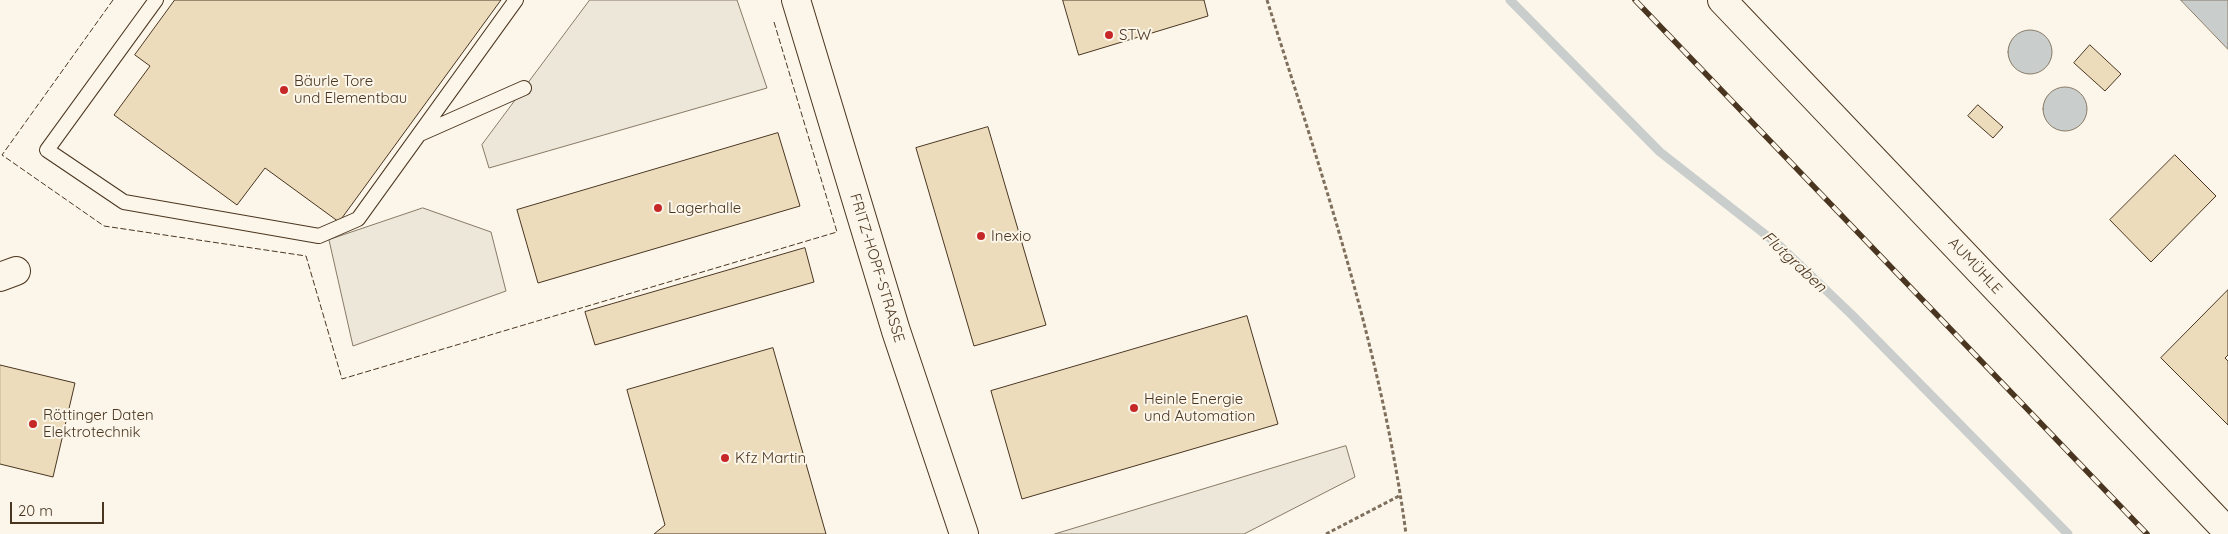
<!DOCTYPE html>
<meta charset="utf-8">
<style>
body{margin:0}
#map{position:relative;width:2228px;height:534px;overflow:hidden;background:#fbf6e9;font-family:Quicksand,sans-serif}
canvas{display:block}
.scale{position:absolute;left:10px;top:502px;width:94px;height:22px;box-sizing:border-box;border:2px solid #4a3520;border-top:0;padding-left:6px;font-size:15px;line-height:18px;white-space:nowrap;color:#4a3520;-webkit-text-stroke:4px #fbf6e9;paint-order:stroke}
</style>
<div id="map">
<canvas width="2228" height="534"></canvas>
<div class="scale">20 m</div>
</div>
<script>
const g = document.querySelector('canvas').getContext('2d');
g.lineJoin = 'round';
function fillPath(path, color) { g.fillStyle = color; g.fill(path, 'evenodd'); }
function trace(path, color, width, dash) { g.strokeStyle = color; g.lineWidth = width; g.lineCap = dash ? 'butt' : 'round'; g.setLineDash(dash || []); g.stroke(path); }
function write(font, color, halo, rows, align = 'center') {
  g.font = font + ' Quicksand,sans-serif'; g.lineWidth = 4; g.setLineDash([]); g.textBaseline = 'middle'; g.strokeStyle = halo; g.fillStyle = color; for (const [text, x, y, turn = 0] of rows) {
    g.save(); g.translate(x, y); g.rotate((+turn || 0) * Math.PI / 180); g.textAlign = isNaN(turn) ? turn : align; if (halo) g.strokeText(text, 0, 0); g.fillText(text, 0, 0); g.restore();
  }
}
const parking = new Path2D(`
 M590 0H737L767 88 489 168 482 145Z
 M423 208 491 232 506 291 353 346 329 240Z
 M1346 446 1355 477 1244 534H1055Z`);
const water = new Path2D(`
 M2181 0H2228V49Z
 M2008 52a22 22 0 1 1 44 0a22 22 0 1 1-44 0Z
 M2043 109a22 22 0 1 1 44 0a22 22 0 1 1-44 0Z`);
const stream = new Path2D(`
 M1510 0 1660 152 1780 246 1852 315 2068 534`);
const building = new Path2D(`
 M175 0H501L339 222 265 168 237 205 114 115 150 66 135 55Z
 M1063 0H1204L1208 16 1079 55Z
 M2090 45 2121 74 2105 91 2074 63Z
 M1978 105 2003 127 1993 138 1968 116Z
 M988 127 1046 325 974 346 916 148Z
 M778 133 800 206 538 283 517 210Z
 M2175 155 2216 196 2151 262 2110 220Z
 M805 248 814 282 595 345 585 312Z
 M2228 290V355L2225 358 2228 361V425L2161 358Z
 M1247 316 1278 424 1022 499 991 391Z
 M773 348 826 534H654L665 525 627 390Z
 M0 365 75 383 53 477 0 464Z`);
const path = new Path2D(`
 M1267 0C1322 175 1382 352 1406 534
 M1326 534 1401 495`);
const lane = new Path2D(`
 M156 0 47 150 124 202 319 236 358 219 516 0
 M420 134 524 88`);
const street = new Path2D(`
 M796 0 896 331 964 534
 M1722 0 2228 532
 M0 277 16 271`);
const rail = new Path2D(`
 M1635 0 2147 534`);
const fence = new Path2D(`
 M113 0 2 155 104 226 306 256 342 379 837 232 774 22`);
const markers = [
 [1109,35,5,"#c62828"],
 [284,90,5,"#c62828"],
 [658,208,5,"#c62828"],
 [981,236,5,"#c62828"],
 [1134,408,5,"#c62828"],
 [33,424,5,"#c62828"],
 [725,458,5,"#c62828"]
];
const poiNames = [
 ["STW",1119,35],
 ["Bäurle Tore",294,81],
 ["und Elementbau",294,98],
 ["Lagerhalle",668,208],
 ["Inexio",991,236],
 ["Heinle Energie",1144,399],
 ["und Automation",1144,416],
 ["Röttinger Daten",43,415],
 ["Elektrotechnik",43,432],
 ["Kfz Martin",735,458]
];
const streetNames = [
 ["AUMÜHLE",1975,266,47],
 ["FRITZ-HOPF-STRASSE",877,268,73]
];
const waterNames = [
 ["Flutgraben",1794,262,43]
];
fillPath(parking, '#ede7d9');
trace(parking, '#887966', 1);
fillPath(water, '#c9cecd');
trace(water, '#887966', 1);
trace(stream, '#c9cecd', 9);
fillPath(building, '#ecdcbc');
trace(building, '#4a3520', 1);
trace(lane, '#4a3520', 16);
trace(street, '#4a3520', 30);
trace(path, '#7f6f5c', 3, [4, 2.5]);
trace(lane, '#fbf6e9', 14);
trace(street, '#fbf6e9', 28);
trace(rail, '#4a3520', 5.5);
trace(rail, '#fbf6e9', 4, [11]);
trace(fence, '#4a3520', 1, [6, 2.5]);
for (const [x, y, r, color] of markers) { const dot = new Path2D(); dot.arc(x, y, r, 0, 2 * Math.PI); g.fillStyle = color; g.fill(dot); trace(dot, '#fbf6e9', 2); }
write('15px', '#4a3520', '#fbf6e9', poiNames, 'left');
write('15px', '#4a3520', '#fbf6e9', streetNames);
write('italic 16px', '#4a3520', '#fbf6e9', waterNames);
</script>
